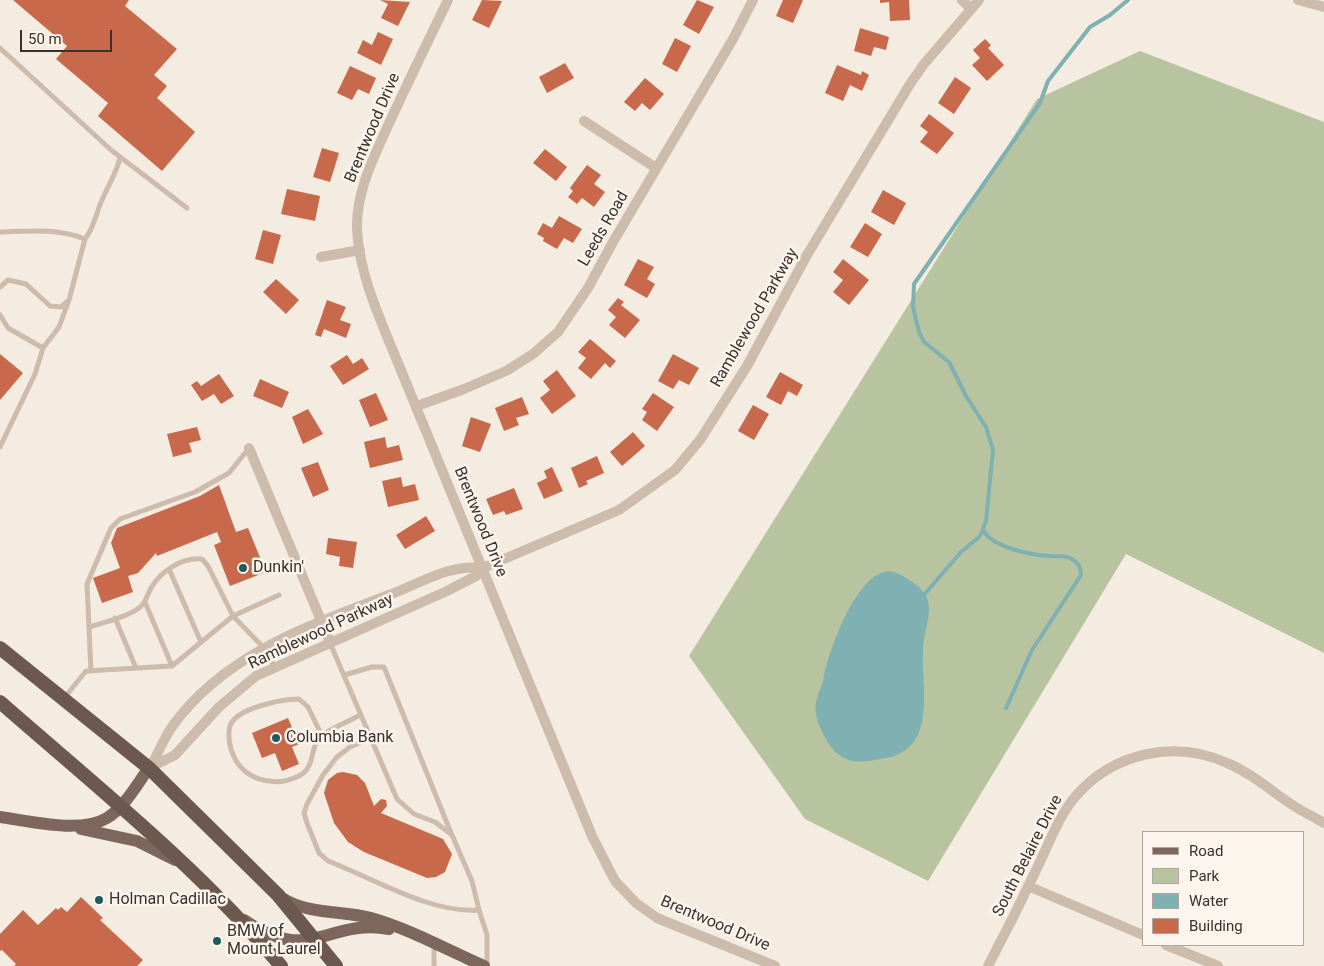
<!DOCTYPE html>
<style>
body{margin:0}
#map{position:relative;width:1324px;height:966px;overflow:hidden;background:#f4ebe1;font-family:Roboto,sans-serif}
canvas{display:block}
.legend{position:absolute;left:1142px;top:831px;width:162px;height:115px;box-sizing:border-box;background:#fbf5ee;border:1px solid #aea6a0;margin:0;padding:6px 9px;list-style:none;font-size:15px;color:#3b302b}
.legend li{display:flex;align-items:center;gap:10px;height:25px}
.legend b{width:25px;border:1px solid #aea6a0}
.scale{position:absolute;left:20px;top:30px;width:92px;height:22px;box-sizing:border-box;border:2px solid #3b302b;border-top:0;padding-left:6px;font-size:15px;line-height:18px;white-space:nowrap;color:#3b302b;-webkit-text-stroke:4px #fbf5ee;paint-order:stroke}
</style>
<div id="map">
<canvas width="1324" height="966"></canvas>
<ul class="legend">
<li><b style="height:6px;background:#7d675c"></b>Road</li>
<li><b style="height:14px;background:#b8c4a0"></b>Park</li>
<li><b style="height:14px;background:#7fb0b2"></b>Water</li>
<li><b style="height:14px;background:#c8694b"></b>Building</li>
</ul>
<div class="scale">50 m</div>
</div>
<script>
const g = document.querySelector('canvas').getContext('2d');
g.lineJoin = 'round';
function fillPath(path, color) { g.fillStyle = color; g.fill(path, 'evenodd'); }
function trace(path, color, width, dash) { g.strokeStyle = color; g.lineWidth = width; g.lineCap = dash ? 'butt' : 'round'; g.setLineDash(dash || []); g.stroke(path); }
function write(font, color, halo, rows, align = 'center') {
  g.font = font + ' Roboto,sans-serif'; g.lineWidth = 5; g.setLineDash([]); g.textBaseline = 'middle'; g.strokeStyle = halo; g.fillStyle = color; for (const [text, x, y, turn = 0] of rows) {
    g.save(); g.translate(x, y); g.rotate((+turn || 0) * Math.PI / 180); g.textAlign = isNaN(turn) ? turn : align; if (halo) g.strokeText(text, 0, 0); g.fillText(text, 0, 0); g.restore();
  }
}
const green = new Path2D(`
 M1140 51 1324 122V653L1126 554 928 881 805 819 689 656 1037 99Z`);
const water = new Path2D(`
 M888 571C899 571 923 587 927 598 933 614 923 633 923 650 921 691 939 751 881 759 868 761 856 764 844 758 830 751 819 729 816 714 814 704 818 694 822 685 824 679 824 672 826 666 835 638 847 604 868 582 873 576 880 573 888 571Z`);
const stream = new Path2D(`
 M983 530C992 547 1030 555 1049 556 1057 557 1065 555 1072 559 1079 563 1081 568 1081 575L1032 650 1006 708
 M923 596 961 552 978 538 982 532 986 521 993 450 986 427 966 396 949 362 924 342 919 332 913 307 914 284 1040 103 1048 81 1090 27 1110 15 1128 0`);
const building = new Path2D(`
 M13 0H129L125 6 177 49 154 75 167 86 157 98 195 132 162 171 98 116 108 103 56 59 67 46Z
 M380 0 410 2 398 26 381 18 388 4Z
 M482 0 502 1 489 28 472 20Z
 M697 0 714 7 699 34 683 25Z
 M783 0H803L793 23 776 16Z
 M880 0H909L910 20 890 21 889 2 880 3Z
 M860 28 889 37 886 50 874 47 871 56 854 51Z
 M378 32 393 39 381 65 357 53 363 40 372 45Z
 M675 38 691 46 677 72 662 64Z
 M985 39 991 45 988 48 1004 65 987 81 972 65 980 58 973 50Z
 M565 63 574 78 547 93 539 77Z
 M837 65 861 75 862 71 869 75 862 91 850 85 843 101 825 93Z
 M350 66 376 78 369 94 358 89 352 100 337 93Z
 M955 77 971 88 954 114 938 103Z
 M645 78 664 94 650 110 642 103 635 111 624 102Z
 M929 114 954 133 937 154 920 142 928 132 920 126Z
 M322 148 339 153 330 182 313 177Z
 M545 149 567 167 556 181 533 163Z
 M587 165 601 175 594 184 605 192 594 207 582 198 577 204 568 197 573 191 570 188Z
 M287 189 320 196 315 221 281 214Z
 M883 190 906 203 894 225 871 212Z
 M559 216 582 229 573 243 564 238 557 249 543 241 544 238 537 234 543 223 552 228Z
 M865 223 882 234 868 257 850 247Z
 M263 230 281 235 273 264 255 259Z
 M638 259 654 267 647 279 655 284 647 298 624 285Z
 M843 259 869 280 849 305 833 292 843 280 833 272Z
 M276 279 299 300 286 314 263 292Z
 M618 298 624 302 621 305 640 320 625 338 609 325 616 317 608 310Z
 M327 300 346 307 340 320 351 324 346 338 324 329 321 337 315 335Z
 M590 339 616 361 610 368 605 363 591 379 578 368 586 358 578 352Z
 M0 354 23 373 0 400Z
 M673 354 699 368 689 385 679 380 673 389 658 381Z
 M347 355 353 364 362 358 369 369 343 385 330 366Z
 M557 370 576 396 552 414 540 398 550 390 543 381Z
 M780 372 803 385 797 396 788 391 781 405 766 397Z
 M219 374 234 396 221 404 214 394 202 401 191 385 197 381 201 386Z
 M260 379 289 392 282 408 253 396Z
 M376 393 388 420 370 427 359 400Z
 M653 393 674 407 657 431 642 420 647 412 642 409Z
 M522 397 529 414 516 418 519 425 504 431 495 408Z
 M753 405 769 414 754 440 738 431Z
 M308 409 323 434 303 444 292 417Z
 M471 417 491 424 480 452 462 446Z
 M197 427 201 440 189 443 192 452 173 457 167 434Z
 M633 432 645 446 622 466 610 452Z
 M385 437 387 448 399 445 403 460 370 468 364 442Z
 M597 456 604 473 586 481 588 484 579 488 571 468Z
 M318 462 329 490 313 497 301 468Z
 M552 467 563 491 544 499 537 483 547 478 544 471Z
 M401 477 403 487 415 484 419 500 388 507 382 481Z
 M219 485 236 532 248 528 266 572 230 586 214 545 221 542 217 532 157 556 156 553 138 573 128 576 133 592 102 603 93 578 120 568 111 543 117 528 200 496Z
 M514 488 523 509 506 515 504 511 493 515 486 499Z
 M426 516 435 531 405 549 396 535Z
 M328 538 357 542 353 568 339 566 340 557 326 554Z
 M288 718 299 744 292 747 299 764 282 771 275 753 262 758 252 733Z
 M343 772 357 775 365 783 374 806 381 799 386 800 387 806 381 813 443 839 452 854 445 872 436 877 427 878 364 852 348 842 334 823 324 793 328 780 337 773Z
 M81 897 103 918 100 920 143 960 137 966H14L16 964 2 950 0 951V934L23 910 38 925 56 908 58 910 61 907 67 912Z`);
const service = new Path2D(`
 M0 48 111 150 187 208
 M0 232C30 231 57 228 85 239 94 228 96 213 102 200 108 185 117 173 120 157
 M0 287 8 280 26 284 50 306 61 307 69 300 85 239
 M0 315 8 328 43 348
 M0 447 35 374 43 348 59 327 69 300
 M169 569 201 642
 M145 602 172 666
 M115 618 136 668
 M89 627C105 622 125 618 139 608 146 603 147 595 151 588 161 571 182 557 202 559L208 566 233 616 279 595
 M330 643 397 799 414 814 435 822 452 835 472 881 479 910C431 914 373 878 328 861L319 853 307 823 304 813 307 804 323 775 337 757 350 747 371 738
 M91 671 87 584 111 528 120 519 195 492 229 473 249 448
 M344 675 372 667H384L451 833
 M65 697 86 671 172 666 233 616 264 648 274 666
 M322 736 308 707 299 699C282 699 236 708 230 726 228 732 229 743 231 749 240 779 272 789 299 776 316 767 309 749 320 737 327 730 350 721 360 715
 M479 910 487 935V966
 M434 944V966`);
const minor = new Path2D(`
 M448 0C429 39 410 78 392 117 376 153 356 189 357 229 359 275 381 321 398 363L592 836 615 881 636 903 657 918 775 966
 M962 0 971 9
 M1298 0 1324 7
 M584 121 656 168
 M321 257 360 250
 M417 406 464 389 506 371 533 354 558 332 588 288 613 242 733 39 753 0
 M249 448 330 642
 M149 768 175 755 219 707 256 676 447 591 476 576 483 568 619 510 675 470 700 440 747 366 807 255 910 84 924 64 979 0
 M150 768C158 754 164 737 174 724 226 653 311 625 389 595 421 583 449 564 483 568
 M1028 886 1143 935
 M1166 945 1218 966
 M988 966C1006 932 1023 898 1039 864 1050 841 1059 816 1075 797 1112 753 1175 739 1227 763 1249 772 1268 788 1288 802 1299 810 1312 816 1324 823`);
const primary = new Path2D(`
 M0 817C29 821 81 834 107 818 124 808 137 784 149 768
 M81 829 137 841 175 860
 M282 898C309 915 341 910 371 918 410 929 447 950 484 966
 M244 920C311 966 327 918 389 929`);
const trunk = new Path2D(`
 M0 648 149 768 278 895 336 966
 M0 702C97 787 198 867 281 966`);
const markers = [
 [243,568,5,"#1f5a5e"],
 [276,738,5,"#1f5a5e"],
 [99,900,5,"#1f5a5e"],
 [217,941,5,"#1f5a5e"]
];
const streetNames = [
 ["Brentwood Drive",373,128,-67],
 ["Leeds Road",604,229,-60],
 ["Ramblewood Parkway",755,318,-60],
 ["Brentwood Drive",480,522,68],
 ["Ramblewood Parkway",321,632,-25],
 ["South Belaire Drive",1028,856,-63],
 ["Brentwood Drive",715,924,23]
];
const poiNames = [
 ["Dunkin'",253,568],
 ["Columbia Bank",286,738],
 ["Holman Cadillac",109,900],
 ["BMW of",227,932],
 ["Mount Laurel",227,950]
];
fillPath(green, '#b8c4a0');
fillPath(water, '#7fb0b2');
trace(stream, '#7fb0b2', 4);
fillPath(building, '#c8694b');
trace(service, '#cdbbac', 5);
trace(minor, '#cdbbac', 10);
trace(primary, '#7d675c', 12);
trace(trunk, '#6c584f', 14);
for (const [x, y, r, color] of markers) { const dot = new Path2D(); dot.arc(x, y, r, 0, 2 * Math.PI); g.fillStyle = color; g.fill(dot); trace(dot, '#fbf5ee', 2); }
write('16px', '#3b302b', '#fbf5ee', streetNames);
write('16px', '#3b302b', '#fbf5ee', poiNames, 'left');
</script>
